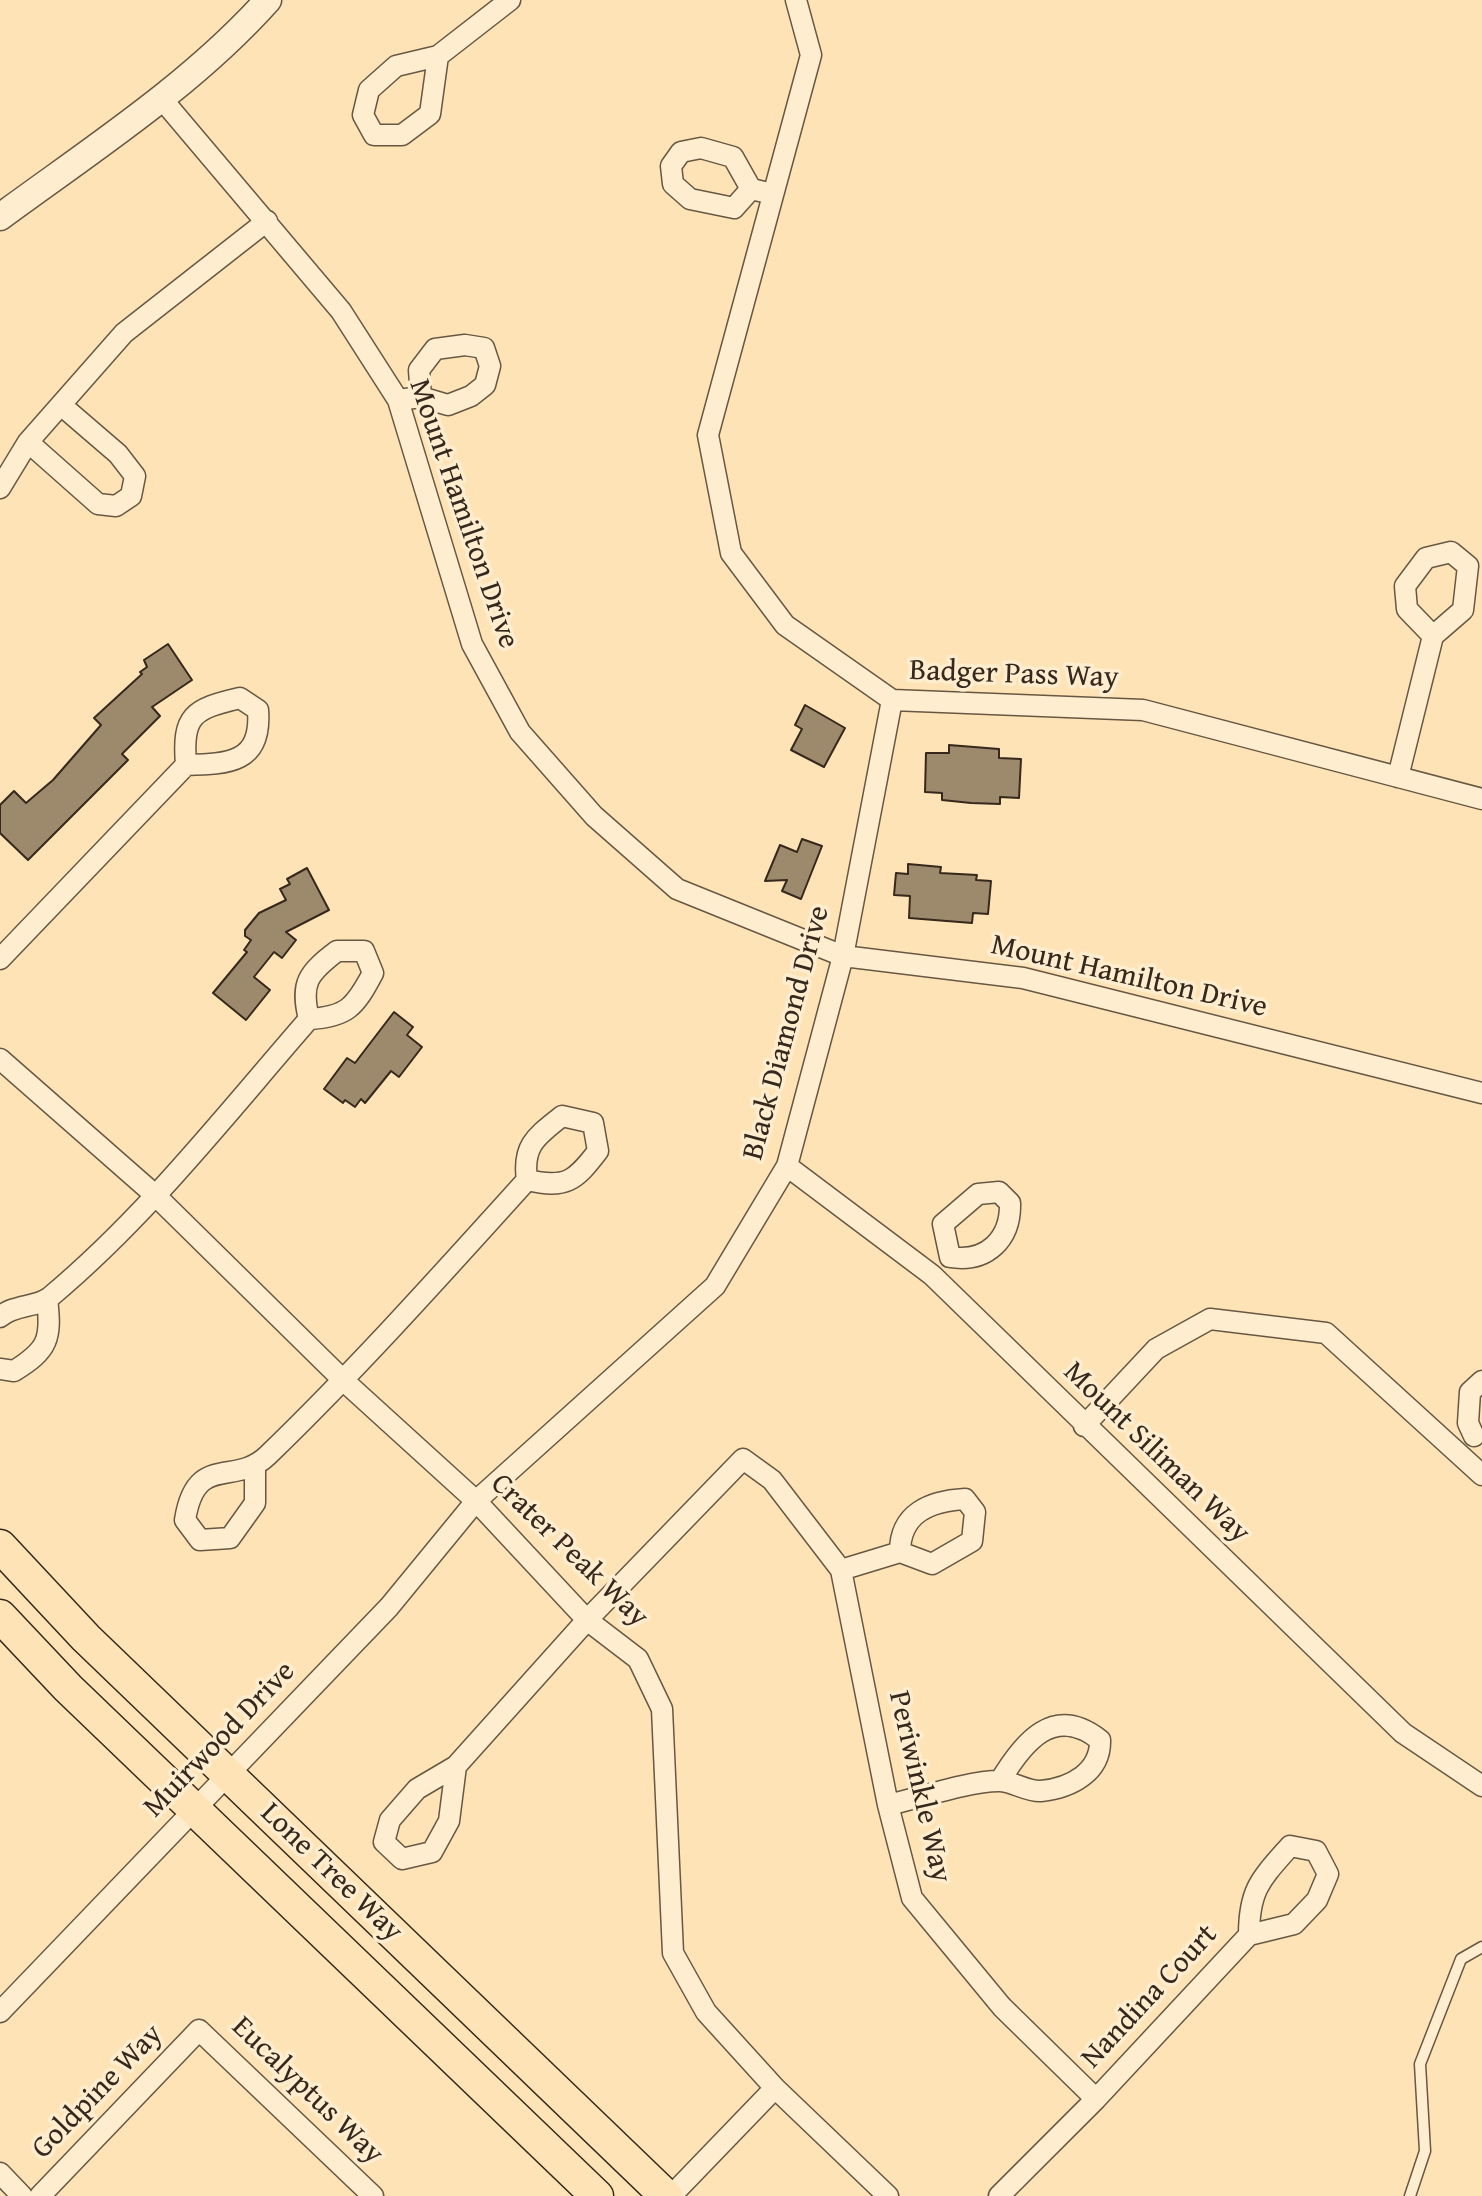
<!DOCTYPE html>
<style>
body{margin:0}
canvas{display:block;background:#fde3b5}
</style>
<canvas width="1482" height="2196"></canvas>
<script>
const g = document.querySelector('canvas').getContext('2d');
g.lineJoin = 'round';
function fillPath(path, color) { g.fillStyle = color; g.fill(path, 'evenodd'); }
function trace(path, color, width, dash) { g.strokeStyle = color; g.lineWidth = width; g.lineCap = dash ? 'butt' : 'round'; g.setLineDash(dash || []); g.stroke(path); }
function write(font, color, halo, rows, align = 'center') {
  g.font = font + ' "Gentium Book Plus",serif'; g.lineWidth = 7; g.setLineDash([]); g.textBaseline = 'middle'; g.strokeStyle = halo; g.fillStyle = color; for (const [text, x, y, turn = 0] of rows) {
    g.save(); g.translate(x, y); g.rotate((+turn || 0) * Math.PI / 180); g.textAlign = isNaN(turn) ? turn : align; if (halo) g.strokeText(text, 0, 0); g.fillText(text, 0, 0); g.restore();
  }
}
const building = new Path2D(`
 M168 644 192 680 152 707 160 716 122 754 128 760 28 860 0 833V805L14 791 26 803 53 780 101 725 94 718 142 674 140 672 147 667 144 660Z
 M805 705 845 728 824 767 791 750 802 729 795 725Z
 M949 745 999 749V758L1021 759 1019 798 1000 797V804L971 803 942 800V793L925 792 926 753H949Z
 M802 839 822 846 801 899 782 891 787 880 765 881 780 845 797 852Z
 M908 864 941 867 940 873 977 875 976 880 991 881 988 914 973 913 972 923 909 918 910 896 894 895 896 873 908 874Z
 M307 868 329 910 286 932 296 940 282 958 274 952 254 977 270 990 246 1020 213 993 247 952 244 950 251 940 245 936V930L259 913 286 900 280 889 290 884 287 879Z
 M394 1012 413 1027 407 1035 422 1047 399 1077 391 1071 365 1103 361 1099 355 1107 345 1100 343 1103 324 1089 347 1058 355 1063Z`);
const service = new Path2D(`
 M1410 2196 1425 2151 1420 2064 1461 1959 1482 1947`);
const minor = new Path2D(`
 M796 0 811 55 708 435 731 553 785 625 892 700 1143 710 1482 799
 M438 56 430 114 402 135H374L363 115 369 90 396 66 438 56 510 0
 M161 98 341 311 398 400 472 644 520 732 594 816 677 889 843 956 1023 978 1482 1093
 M751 189 734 208 690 199 673 184 671 166 681 152 701 148 733 157 751 189 773 194
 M398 400 421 397 448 405 471 396 485 385 490 366 484 348 465 345 435 349 419 370 421 397
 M28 442 98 504 116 506 131 496 135 476 118 454 61 405
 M0 488 28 442 124 333 267 221
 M1398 777 1433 636 1463 610 1468 566 1451 552 1426 558 1405 586 1407 609 1433 636
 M0 959 186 765C229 764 262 763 258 710L240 698C193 709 182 715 186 765
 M0 1059 155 1195 344 1381 476 1501 587 1620 638 1659 662 1709 673 1953 706 2012 775 2088 888 2196
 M562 1116 593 1123 598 1151C575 1181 566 1189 527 1180 522 1145 537 1136 562 1116Z
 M787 1166 932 1275 1403 1733 1482 1786
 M999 1192 1010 1203C1011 1239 987 1263 950 1257L943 1224 978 1194Z
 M0 1317C14 1304 36 1308 50 1297 147 1216 227 1113 309 1019 347 1017 355 1007 373 973L364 951H337C308 973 300 983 309 1019
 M0 1369 14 1371C48 1350 52 1339 47 1299
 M1084 1426 1156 1349 1210 1319 1326 1333 1482 1475
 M1474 1436 1468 1423 1470 1392 1482 1381
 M255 1467V1503L230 1538 200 1540 185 1520C196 1452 234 1487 267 1456 358 1368 442 1274 527 1180
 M841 1570 900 1552 932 1564 972 1541 975 1512 965 1499C930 1501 900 1513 900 1552
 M456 1766 449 1821 432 1852 402 1859 384 1842 390 1820 417 1789 456 1766 587 1620 743 1459 772 1480 841 1570 888 1805 912 1898 1002 2007 1096 2099
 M888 1805C919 1798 969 1781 999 1781 1013 1781 1027 1792 1041 1791 1071 1788 1101 1772 1100 1740 1054 1704 1024 1741 1000 1781
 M0 2012 389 1607 476 1501 715 1286 787 1166 843 956 892 700
 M0 2173 22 2196
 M40 2196 199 2030 373 2196
 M671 2196 775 2088
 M999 2196 1096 2099 1249 1935 1294 1924 1317 1900 1328 1874 1316 1851 1290 1846C1261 1879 1249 1889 1249 1935`);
const tertiary = new Path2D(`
 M0 217C91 150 192 85 268 0`);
const primary = new Path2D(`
 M0 1546 86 1638 666 2196
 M0 1616 68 1688 597 2196`);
const streetNames = [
 ["Mount Hamilton Drive",463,514,71],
 ["Badger Pass Way",1014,675,2],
 ["Mount Hamilton Drive",1129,977,13],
 ["Black Diamond Drive",787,1033,-75],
 ["Mount Siliman Way",1156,1453,44],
 ["Crater Peak Way",569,1551,44],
 ["Muirwood Drive",220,1740,-46],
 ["Periwinkle Way",919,1787,77],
 ["Lone Tree Way",331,1873,44],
 ["Nandina Court",1150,1997,-47],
 ["Eucalyptus Way",307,2091,44],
 ["Goldpine Way",98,2092,-46]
];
fillPath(building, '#9d896c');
trace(building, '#36281c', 2);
trace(service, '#685742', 13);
trace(minor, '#685742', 23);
trace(tertiary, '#685742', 29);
trace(primary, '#36281c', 35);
trace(service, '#feedcf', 10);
trace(minor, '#feedcf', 20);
trace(tertiary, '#feedcf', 26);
trace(primary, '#fde3b5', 32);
write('30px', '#36281c', '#feedcf', streetNames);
</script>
